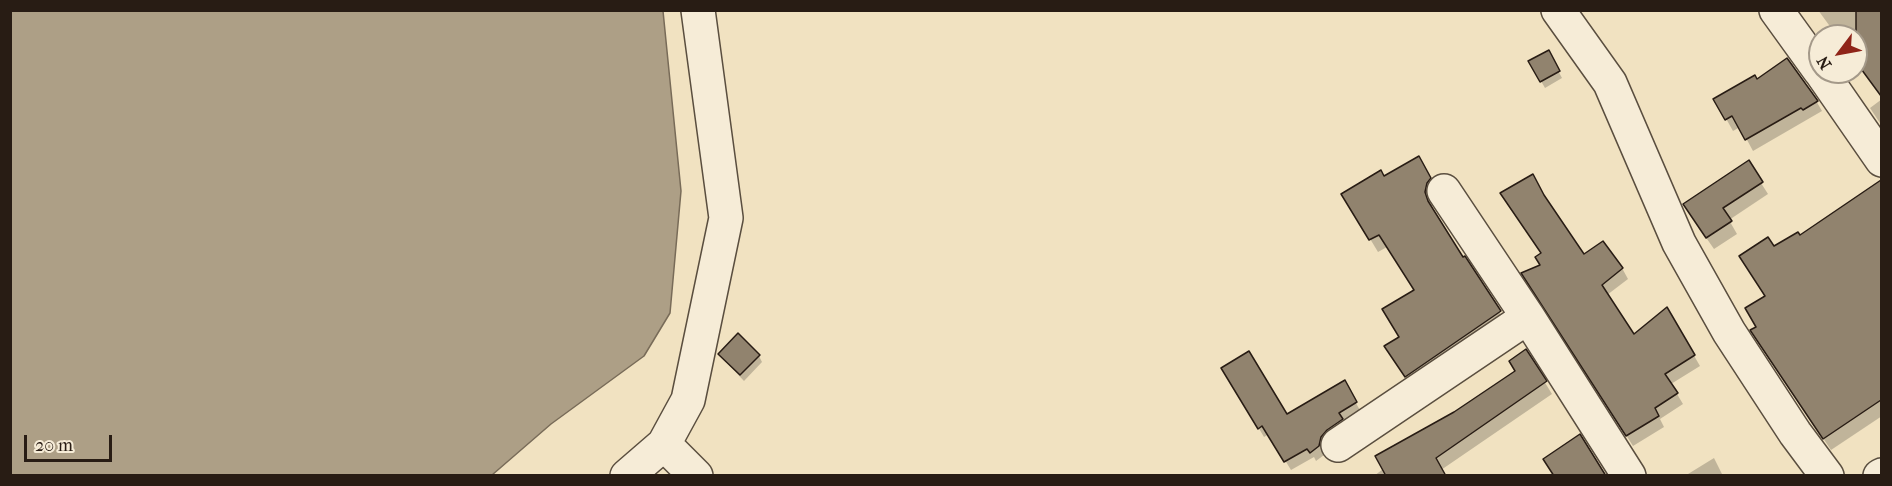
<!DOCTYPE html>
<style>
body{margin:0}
#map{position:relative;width:1892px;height:486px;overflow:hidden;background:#f1e2c1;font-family:"IM FELL French Canon",serif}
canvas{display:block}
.frame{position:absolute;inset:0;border:12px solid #281c14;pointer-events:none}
.north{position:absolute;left:1808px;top:24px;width:60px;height:60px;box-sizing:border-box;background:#f6ecd7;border:2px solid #a49989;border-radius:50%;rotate:238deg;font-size:16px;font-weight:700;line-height:24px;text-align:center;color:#281c14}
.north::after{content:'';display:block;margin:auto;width:21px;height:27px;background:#8f2418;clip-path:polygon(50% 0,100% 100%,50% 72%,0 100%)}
.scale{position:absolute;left:24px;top:435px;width:88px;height:27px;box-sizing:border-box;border:3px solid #281c14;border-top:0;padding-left:8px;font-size:18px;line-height:21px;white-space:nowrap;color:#281c14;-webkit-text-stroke:4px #f6ecd7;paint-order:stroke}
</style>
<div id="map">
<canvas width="1892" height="486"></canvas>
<div class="frame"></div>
<div class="north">N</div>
<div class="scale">20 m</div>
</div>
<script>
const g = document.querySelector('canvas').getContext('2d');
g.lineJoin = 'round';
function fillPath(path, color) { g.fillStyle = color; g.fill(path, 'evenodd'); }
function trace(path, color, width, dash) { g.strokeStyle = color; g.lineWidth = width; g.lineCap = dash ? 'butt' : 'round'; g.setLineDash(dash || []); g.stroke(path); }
const water = new Path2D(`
 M10 11H663L681 191 670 313 644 356 551 424 492 475H11Z`);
const shadow = new Path2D(`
 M1818 10H1882V64L1866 75 1856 62V36H1837Z
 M1548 52 1562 78 1545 88 1530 62Z
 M1756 81 1815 99 1822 111 1753 151 1740 127 1733 131 1715 99Z
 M1882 99V126L1870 108Z
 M1418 158 1437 192 1433 196 1432 205 1434 213 1507 324 1413 389 1393 359 1416 290 1387 247 1378 252 1343 194 1384 178Z
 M1761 183 1768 194 1729 220 1737 234 1714 249 1691 216Z
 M1874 187 1882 199V416L1831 450 1759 342 1758 327 1766 297 1774 248 1799 236Z
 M1544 197 1584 256 1622 268 1628 279 1607 295 1634 336 1667 309 1700 366 1671 384 1683 404 1660 419 1664 427 1633 446 1529 283 1542 265Z
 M1526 352 1552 394 1441 470 1444 476H1374L1455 413 1517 371Z
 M720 354 759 356 762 362 744 381 724 360Z
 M1223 368 1287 416 1344 382 1361 412 1325 447 1324 455 1316 461 1314 457 1291 470 1269 434 1264 437Z
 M1714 458 1723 476H1690L1688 474Z`);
const building = new Path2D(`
 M1856 10H1881V96L1856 62Z
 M1549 50 1560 71 1540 82 1528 61Z
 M1787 58 1818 101 1803 110 1801 108 1745 140 1732 116 1725 120 1713 99 1755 75 1757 79Z
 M1419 156 1431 178 1427 183 1425 192 1428 201 1463 257 1465 256 1501 311 1405 377 1384 346 1399 337 1382 309 1414 290 1379 235 1369 240 1341 194 1381 170 1384 176Z
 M1749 160 1763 182 1723 208 1732 221 1706 238 1683 204Z
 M1533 174 1544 195 1584 254 1603 241 1623 268 1602 285 1634 334 1667 307 1695 355 1665 374 1678 393 1655 408 1659 416 1626 436 1521 273 1540 265 1535 257 1541 253 1500 193Z
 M1881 180V400L1823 439 1750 330 1756 327 1745 308 1765 296 1739 256 1768 237 1774 246 1798 232 1800 235Z
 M738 333 760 355 740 375 718 354Z
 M1526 349 1547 381 1436 458 1446 476H1386L1375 456 1454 412 1515 371 1509 361Z
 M1249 351 1287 414 1345 380 1357 402 1339 413 1343 419 1327 430 1321 437 1319 446 1310 453 1307 449 1284 462 1262 426 1258 429 1221 368Z
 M1580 434 1606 476H1554L1543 459Z`);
const minor = new Path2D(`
 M1558 10 1610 83 1679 243 1729 332 1795 433 1827 476
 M1776 10 1820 71
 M1821 72 1882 160
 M1444 191 1528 317 1629 476
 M1338 445 1528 317
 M627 476 664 444
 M696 476 664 444 688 400 726 218 698 10
 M1880 476 1882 475`);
fillPath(water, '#ad9f86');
trace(water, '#786b58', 1.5);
fillPath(shadow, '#0003');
fillPath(building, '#91836e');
trace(building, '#281c14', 1.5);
trace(minor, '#5a4e3f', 36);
trace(minor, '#f6ecd7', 33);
</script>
